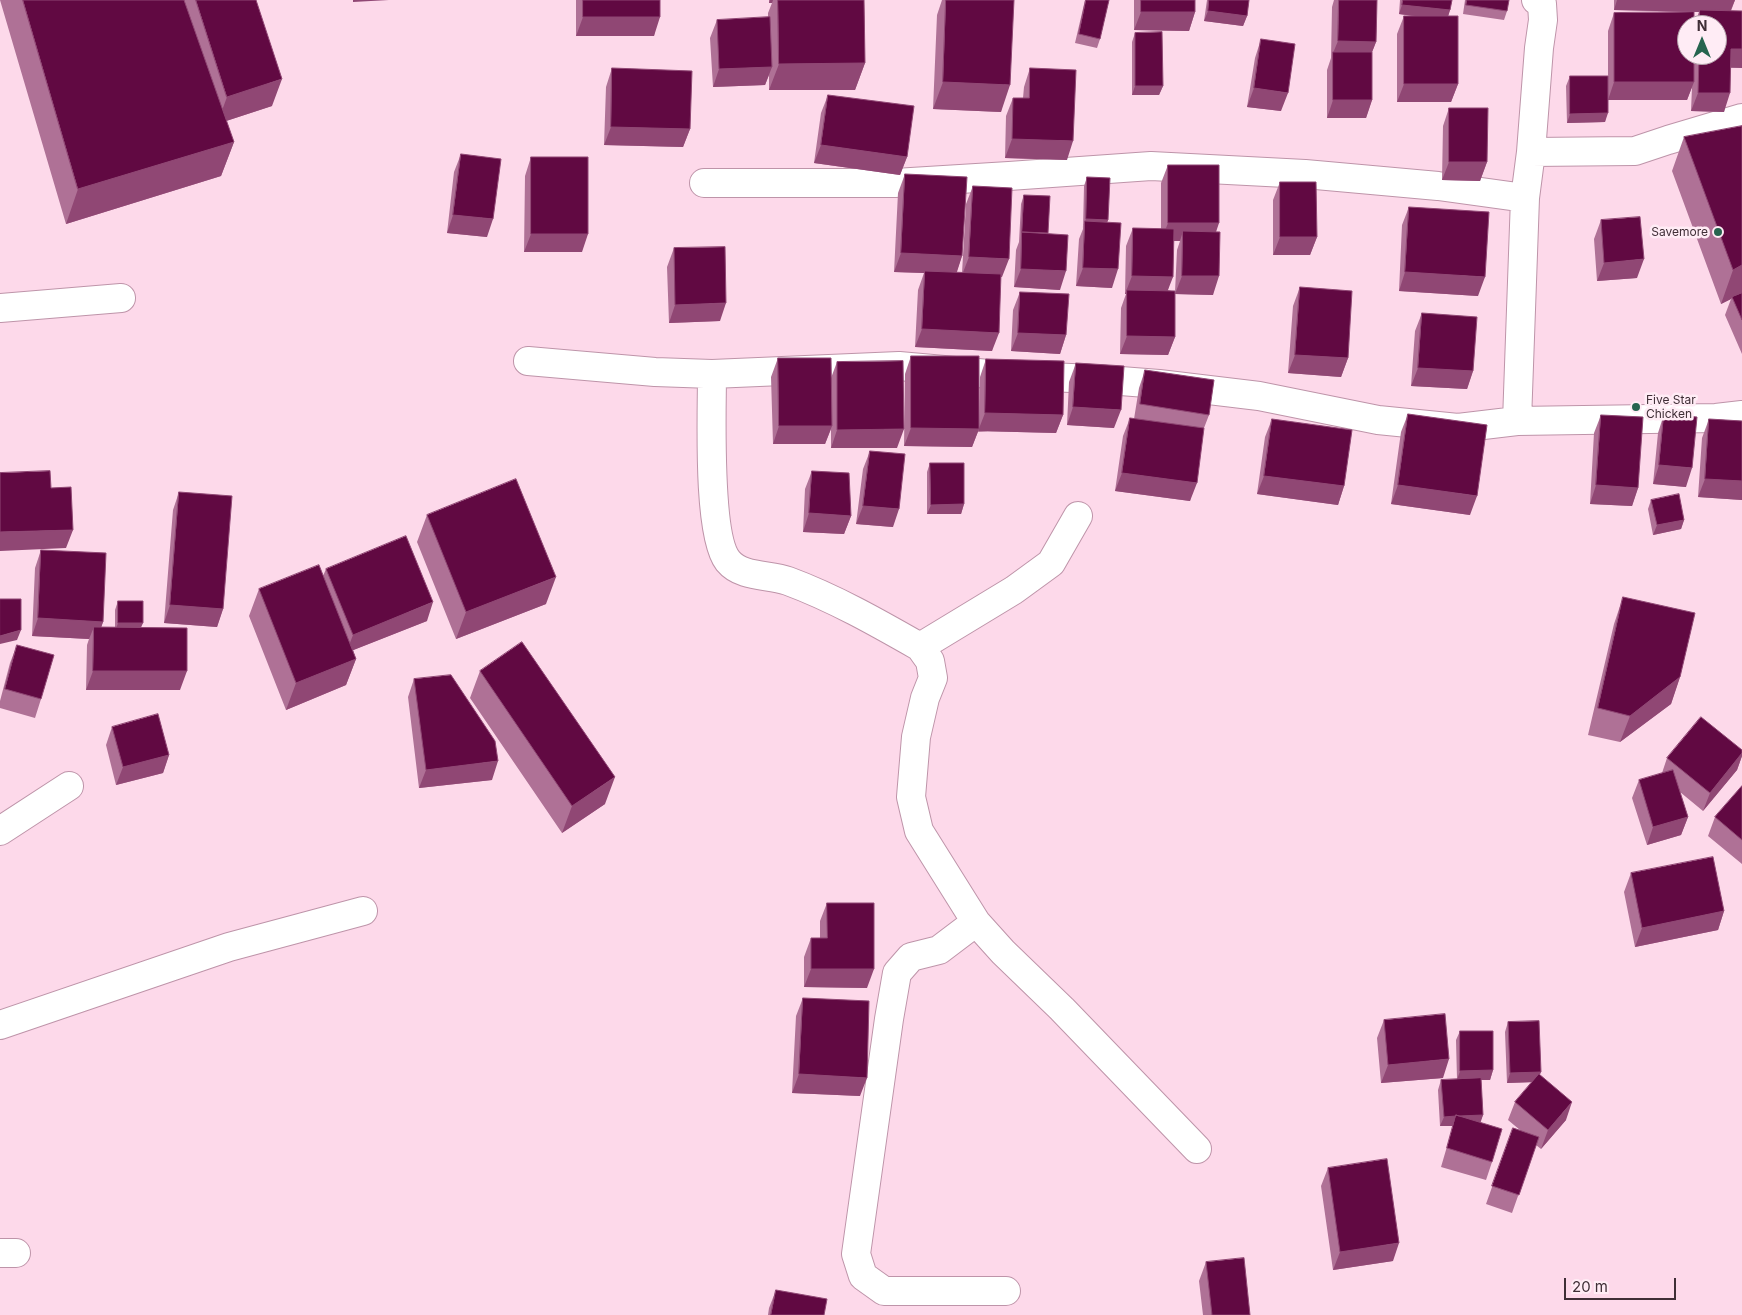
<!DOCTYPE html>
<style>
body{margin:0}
#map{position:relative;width:1742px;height:1315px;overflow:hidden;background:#fdd9ea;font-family:Inter,sans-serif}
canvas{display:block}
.north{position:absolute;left:1677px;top:15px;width:50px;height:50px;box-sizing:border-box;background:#ffecf5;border:1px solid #b2a0a9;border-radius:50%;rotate:0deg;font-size:14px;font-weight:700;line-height:20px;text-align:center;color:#3f2e36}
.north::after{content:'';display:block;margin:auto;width:18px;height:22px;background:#27644f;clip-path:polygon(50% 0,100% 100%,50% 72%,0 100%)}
.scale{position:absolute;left:1564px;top:1278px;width:112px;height:22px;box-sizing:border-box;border:2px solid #3f2e36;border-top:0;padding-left:6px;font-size:15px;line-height:18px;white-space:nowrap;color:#3f2e36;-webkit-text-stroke:4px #ffecf5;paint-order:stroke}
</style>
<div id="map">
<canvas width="1742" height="1315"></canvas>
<div class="north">N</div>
<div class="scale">20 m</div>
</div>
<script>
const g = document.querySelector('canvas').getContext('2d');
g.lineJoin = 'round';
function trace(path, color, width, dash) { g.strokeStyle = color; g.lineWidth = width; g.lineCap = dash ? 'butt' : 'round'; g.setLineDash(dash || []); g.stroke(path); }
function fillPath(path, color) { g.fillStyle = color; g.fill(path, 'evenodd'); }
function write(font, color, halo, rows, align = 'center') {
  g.font = font + ' Inter,sans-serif'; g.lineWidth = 5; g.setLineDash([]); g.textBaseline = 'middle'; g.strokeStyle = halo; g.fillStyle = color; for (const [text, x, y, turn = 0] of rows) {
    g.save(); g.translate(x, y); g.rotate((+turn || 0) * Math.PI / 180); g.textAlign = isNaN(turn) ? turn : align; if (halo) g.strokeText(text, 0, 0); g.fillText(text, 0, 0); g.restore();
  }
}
const minor = new Path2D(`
 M1531 152 1635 151 1668 140 1742 118
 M704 183H895L1009 176 1151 166 1305 174 1438 186 1525 198
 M0 308 121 298
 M528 361 655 372 712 374 899 366 1000 375 1095 379 1159 384 1259 396 1378 420 1458 428 1517 421 1525 198 1531 152 1539 48 1543 20 1542 4 1536 0
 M712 374C712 411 707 535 728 561 742 578 769 574 788 581 834 598 878 623 920 647L930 661 933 678 925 698 916 737 911 797 919 831 976 922 1003 952 1062 1009 1197 1149
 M1517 421 1716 418 1742 415
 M920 647 1014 590 1051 563 1078 516
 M0 831 69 786
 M976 922 939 950 911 957 897 973 889 1019 856 1254 863 1276 884 1291H1006
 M0 1025 229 947 363 911
 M0 1253H16`);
const wall = new Path2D(`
 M0 0H256L272 106 226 121 234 142 221 176 66 224Z
 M576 0H660L654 36H576Z
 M769 0H864L865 63 855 90H769V75L765 85 713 87 710 38 717 20 768 17V13L772 3H769Z
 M942 0H1014L1001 112 933 109 937 15Z
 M1085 0H1109L1100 39 1097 48 1075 43Z
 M1134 0H1195V12L1189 31 1134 30Z
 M1207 0H1249L1247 16 1243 26 1204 21Z
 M1334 0H1377L1376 42 1372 52V100L1366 118H1327V70L1331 58 1332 7Z
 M1400 0H1452L1450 10 1448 16 1458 84 1451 102H1397V34L1404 16H1412L1399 14Z
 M1465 0H1509L1507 11 1504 20 1463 14Z
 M1614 0H1735L1731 11H1742V68H1731L1724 112 1691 111 1692 87 1687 100H1608L1605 122 1567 123 1566 86 1570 76 1608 88V31L1614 13 1687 55H1717V25H1694L1699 12 1614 10Z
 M1135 33 1163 86 1159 95H1132V42Z
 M1261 39 1281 111 1247 107 1255 58Z
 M612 68 690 129 683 147 604 145 606 87Z
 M1030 68 1067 160 1005 158 1006 116 1013 98H1023L1024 87Z
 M828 95 907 157 900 175 814 163 821 113Z
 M1449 108 1487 162 1480 181 1442 180 1443 126Z
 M1742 126V354L1725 315 1731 299 1721 304 1672 171 1684 137Z
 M461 154 487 237 447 233 454 172Z
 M531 157 582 252H524L525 176Z
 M1168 165 1216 232 1213 295 1175 294V337L1168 355 1120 354 1121 308 1126 294H1125L1126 246 1133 228 1161 229V183ZM1174 241H1180L1177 250 1175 292 1168 290Z
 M905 174 962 256 956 273H962L966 204 973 186 1002 277H1001L992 351 915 347 918 290 924 273 894 272 898 193Z
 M1087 177 1108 220 1107 222 1112 288 1076 286 1079 239 1083 229 1084 186Z
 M1280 182 1317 237 1310 255H1273V200Z
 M1024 195 1048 233 1060 290 1014 287 1016 250 1019 242 1021 204Z
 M1409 207 1478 296 1399 291 1402 225Z
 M1601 220 1637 278 1597 281 1594 239Z
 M674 248 720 321 669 323 667 267Z
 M1300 287 1348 358 1341 377 1288 373 1293 306Z
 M1020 292 1066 335 1060 354 1011 351 1013 310Z
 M1422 313 1473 371 1467 389 1411 386 1415 331Z
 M911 356 979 429 980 377 986 359 1063 415 1056 433 978 431 979 429 972 447 904 446 905 374Z
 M778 358 831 378 837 362 897 448H831V429L825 444H773L771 377Z
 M1076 363 1114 428 1067 425 1069 382Z
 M1145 370 1209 415 1204 428 1190 501 1115 491 1123 436 1130 418 1134 419 1139 388Z
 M1408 414 1470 515 1391 504 1401 432Z
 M1664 414 1686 487 1653 484 1658 433Z
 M1601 415 1638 488 1632 506 1590 504 1594 433Z
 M1272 419 1344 486 1338 505 1257 494 1265 437Z
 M1709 419 1742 421V500L1698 497 1702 438Z
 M870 451 893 527 856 524 863 469Z
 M930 463 964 504 961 514H927V472Z
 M812 471 851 516 844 534 803 532 805 489Z
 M179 492 223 609 217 627 164 623 173 510Z
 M1651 500 1684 520 1681 529 1653 535 1648 509Z
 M427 515 546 604 456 639 417 542Z
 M41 550 103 622 101 627H115V610L118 601 141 627 180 690H86L87 645 89 639 32 636 35 568Z
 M326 569 427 621 353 650 356 659 346 685 286 710 249 616 259 589 323 576Z
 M1623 597 1680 677 1671 704 1620 742 1588 735 1614 624Z
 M17 645 41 699 35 718 0 708V701L10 663Z
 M480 671 605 804 562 833 470 698Z
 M414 679 492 780 419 788 408 697Z
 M112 727 169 755 163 773 116 785 106 745Z
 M1742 750V756L1737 770 1703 811 1680 792 1688 817 1681 835 1647 845 1632 798 1639 780 1662 773 1667 758Z
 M1742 786V864L1708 836 1715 817Z
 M1631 873 1724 911 1718 930 1635 947 1624 892Z
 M827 903 867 988 804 987V957L811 938H820V921Z
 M803 998 860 1096 792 1093 796 1016Z
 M1384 1020 1443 1078 1381 1083 1377 1038Z
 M1508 1022 1540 1075 1566 1120 1541 1149 1536 1145 1512 1213 1486 1204 1513 1128 1520 1130 1508 1120 1515 1102 1532 1082 1507 1083 1505 1032Z
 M1460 1031 1493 1070 1490 1080H1481L1483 1115 1480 1122 1492 1162 1486 1180 1441 1167 1453 1126H1440L1438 1090 1441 1080 1457 1079 1456 1040Z
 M1328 1168 1393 1261 1333 1270 1321 1186Z
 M1206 1262 1250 1315H1203L1199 1281Z
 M776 1290 824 1315H768L769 1308Z`);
const shadedWall = new Path2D(`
 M353 0H389L353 2Z
 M770 0H773L772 3H769Z
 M1617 0H1735L1730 12 1700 10 1699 12 1614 10Z
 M1402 5 1450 10 1447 20 1399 14Z
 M1208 11 1247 16 1243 26 1204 21Z
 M1141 12H1195L1189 31 1134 30Z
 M583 17H660L654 36H576Z
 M1338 41 1376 42 1369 60 1333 53Z
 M1731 49H1742V68L1725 67Z
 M865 63 855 90H769L779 64Z
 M772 67 765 85 713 87 719 69Z
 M282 79 272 106 217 124 227 97Z
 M943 82 1010 85 1001 112 933 109Z
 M1614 82H1694L1687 100H1608Z
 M1404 84H1458L1451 102H1397Z
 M1135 86H1163L1159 95H1132Z
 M1254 88 1288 93 1281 111 1247 107Z
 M1698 93H1730L1724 112 1691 111Z
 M1333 100H1372L1366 118H1327Z
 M1608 113 1605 122 1567 123 1570 114Z
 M611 127 690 129 683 147 604 145Z
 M1012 139 1073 141 1067 160 1005 158Z
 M234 142 221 176 66 224 78 189Z
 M821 145 907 157 900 175 814 163Z
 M1449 162H1487L1480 181 1442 180Z
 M453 215 493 219 487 237 447 233Z
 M1086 219 1108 220 1105 229 1085 221 1082 229Z
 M1168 223H1219L1213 241 1183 231 1180 241H1161Z
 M531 234H588L582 252H524Z
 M1280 237H1317L1310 255H1273Z
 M901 253 962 256 956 275 925 271 924 273 894 272Z
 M969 257 1009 259 1002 277 962 275Z
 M1644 259 1637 278 1597 281 1604 263Z
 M1742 265V293L1732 297 1731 299 1721 304 1733 270Z
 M1083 268 1118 269 1112 288 1076 286Z
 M1021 269 1066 271 1060 290 1014 287Z
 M1405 272 1485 277 1478 296 1399 291Z
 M1132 276 1173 277 1166 295 1127 290 1126 294H1125Z
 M1182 276H1219L1213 295 1175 294Z
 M726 303 720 321 669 323 675 305Z
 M922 329 999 333 992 351 915 347Z
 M1018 333 1066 335 1060 354 1011 351Z
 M1127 336 1175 337 1168 355 1120 354Z
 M1295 355 1348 358 1341 377 1288 373Z
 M1418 368 1473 371 1467 389 1411 386Z
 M1073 407 1121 410 1114 428 1067 425Z
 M985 413 1063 415 1056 433 978 431Z
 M779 426H832L825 444H773Z
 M911 428 979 429 972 447 904 446Z
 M904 429 897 448H831L837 430Z
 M1659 465 1692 468 1686 487 1653 484Z
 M1122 473 1197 483 1190 501 1115 491Z
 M1264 476 1344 486 1338 505 1257 494Z
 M1705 479 1742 481V500L1698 497Z
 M1398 485 1477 496 1470 515 1391 504Z
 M1596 485 1638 488 1632 506 1590 504Z
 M964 504 961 514H927L931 505Z
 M863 506 899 509 893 527 856 524Z
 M809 513 851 516 844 534 803 532Z
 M1684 520 1681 529 1653 535 1657 525Z
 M73 530 66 548 0 551V532Z
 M556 577 546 604 456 639 466 612Z
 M433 602 427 621 346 653 353 635Z
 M170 605 223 609 217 627 164 623Z
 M38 618 103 622 97 640 94 627 89 639 32 636Z
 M118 623H143L139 632H115Z
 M21 630 17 640 0 644V636Z
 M356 659 346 685 286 710 296 683Z
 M93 671H187L180 690H86Z
 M1680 677 1671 704 1620 742 1630 716Z
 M1742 753V756L1737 770 1703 811 1710 793Z
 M169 755 163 773 116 785 123 767Z
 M498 761 492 780 419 788 426 770Z
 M615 777 605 804 562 833 572 806Z
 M1688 817 1681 835 1647 845 1653 827Z
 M1724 911 1718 930 1635 947 1642 928Z
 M811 969H874L867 988 804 987Z
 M1449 1059 1443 1078 1381 1083 1388 1065Z
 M1493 1070 1490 1080H1457L1460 1071Z
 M1541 1072 1537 1082 1507 1083 1510 1073Z
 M799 1074 867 1078 860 1096 792 1093Z
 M1572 1102 1566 1120 1541 1149 1548 1130Z
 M1483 1115 1480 1124 1456 1116Z
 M1456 1116 1453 1126H1440L1444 1117Z
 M1399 1243 1393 1261 1333 1270 1340 1252Z`);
const building = new Path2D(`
 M23 0H184L234 142 78 189Z
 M196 0H256L282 79 227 97Z
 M583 0H660V17H583Z
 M778 0H864L865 63 779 64Z
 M946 0H1014L1010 85 943 82Z
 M1086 0H1109L1100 39 1079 34Z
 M1141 0H1195V12H1141Z
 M1209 0H1249L1247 16 1208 11Z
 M1339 0H1377L1376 42 1338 41Z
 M1403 0H1452L1450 10 1402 5Z
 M1467 0H1509L1507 11 1466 5Z
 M1700 10 1742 11V49H1731L1730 93H1698L1699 55H1717V25H1699Z
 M1694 12V25H1687V55H1694V82H1614V13Z
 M1404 16H1458V84H1404Z
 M770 17 772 67 719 69 717 20Z
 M1162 32 1163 86H1135V33Z
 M1261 39 1295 44 1288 93 1254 88Z
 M1333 52H1372V100H1333Z
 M612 68 692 71 690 129 611 127Z
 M1030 68 1076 70 1073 141 1012 139 1013 98H1029Z
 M1570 76H1608V113L1570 114Z
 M828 95 914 106 907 157 821 145Z
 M1449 108H1488L1487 162H1449Z
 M1742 126V265L1733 270 1684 137Z
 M461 154 501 159 493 219 453 215Z
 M531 157H588V234H531Z
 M1168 165H1219V223H1168Z
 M905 174 967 177 962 256 901 253Z
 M1087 177 1110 178 1108 220 1086 219Z
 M1280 182H1316L1317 237H1280Z
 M973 186 1012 188 1009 259 969 257Z
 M1024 195 1050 196 1048 233 1022 232Z
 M1409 207 1489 212 1485 277 1405 272Z
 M1640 217 1644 259 1604 263 1601 220Z
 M1085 221 1121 223 1118 269 1083 268Z
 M1133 228 1174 229 1173 277 1132 276Z
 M1183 231 1220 232 1219 276H1182Z
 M1022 232 1068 235 1066 271 1021 269Z
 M725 247 726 303 675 305 674 248Z
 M925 271 1001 274 999 333 922 329Z
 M1300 287 1352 291 1348 358 1295 355Z
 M1127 290 1175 291V337L1127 336Z
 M1020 292 1069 294 1066 335 1018 333Z
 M1742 293V320L1732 297Z
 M1422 313 1477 317 1473 371 1418 368Z
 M911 356H979V429L911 428Z
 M778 358H831L832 426H779Z
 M986 359 1064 361 1063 415 985 413Z
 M903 361 904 429 837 430V362Z
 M1076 363 1124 366 1121 410 1073 407Z
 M1145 370 1214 380 1209 415 1140 404Z
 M1408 414 1487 425 1477 496 1398 485Z
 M1664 414 1697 417 1692 468 1659 465Z
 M1601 415 1643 417 1638 488 1596 485Z
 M1130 418 1204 428 1197 483 1122 473Z
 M1272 419 1352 430 1344 486 1264 476Z
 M1709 419 1742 421V481L1705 479Z
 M870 451 905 454 899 509 863 506Z
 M930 463H964V504L931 505Z
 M50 471 51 488 71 487 73 530 0 532V473Z
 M812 471 849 473 851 516 809 513Z
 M516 479 556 577 466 612 427 515Z
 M179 492 232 496 223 609 170 605Z
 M1679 494 1684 520 1657 525 1651 500Z
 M406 536 433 602 353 635 326 569Z
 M41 550 106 553 103 622 38 618Z
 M319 565 356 659 296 683 259 589Z
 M1623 597 1695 613 1680 677 1630 716 1598 708Z
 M0 599H21V630L0 636Z
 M118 601H143V623H118Z
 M94 627 187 628V671H93Z
 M522 642 615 777 572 806 480 671Z
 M17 645 54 655 41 699 5 689Z
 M451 675 495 741 498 761 426 770 414 679Z
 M158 714 169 755 123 767 112 727Z
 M1701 717 1742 750V753L1710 793 1667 758Z
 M1673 770 1688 817 1653 827 1639 780Z
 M1742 786V840L1715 817Z
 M1713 857 1724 911 1642 928 1631 873Z
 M827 903H874V969H811V938H827Z
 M803 998 869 1001 867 1078 799 1074Z
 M1445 1014 1449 1059 1388 1065 1384 1020Z
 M1539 1021 1541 1072 1510 1073 1508 1022Z
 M1460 1031H1493V1070L1460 1071Z
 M1539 1074 1572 1102 1548 1130 1515 1102Z
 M1481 1078 1483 1115 1459 1116 1456 1115V1116L1444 1117 1441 1080Z
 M1456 1115 1502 1129 1492 1162 1447 1148Z
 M1513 1128 1539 1137 1519 1195 1492 1186Z
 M1387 1159 1399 1243 1340 1252 1328 1168Z
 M1244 1258 1250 1315H1212L1206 1262Z
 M776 1290 827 1299 824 1315H771Z`);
const markers = [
 [1718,232,5,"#27644f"],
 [1636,407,5,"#27644f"]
];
const poiNames = [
 ["Savemore",1708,232],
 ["Five Star",1646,400,"left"],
 ["Chicken",1646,414,"left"]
];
trace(minor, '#be94a9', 30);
trace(minor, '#fff', 28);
fillPath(wall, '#af7196');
fillPath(shadedWall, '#904774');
fillPath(building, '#610942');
trace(building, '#904774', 1);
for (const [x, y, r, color] of markers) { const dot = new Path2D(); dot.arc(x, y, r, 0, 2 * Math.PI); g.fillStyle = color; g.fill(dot); trace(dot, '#ffecf5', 2); }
write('12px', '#3f2e36', '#ffecf5', poiNames, 'right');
</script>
